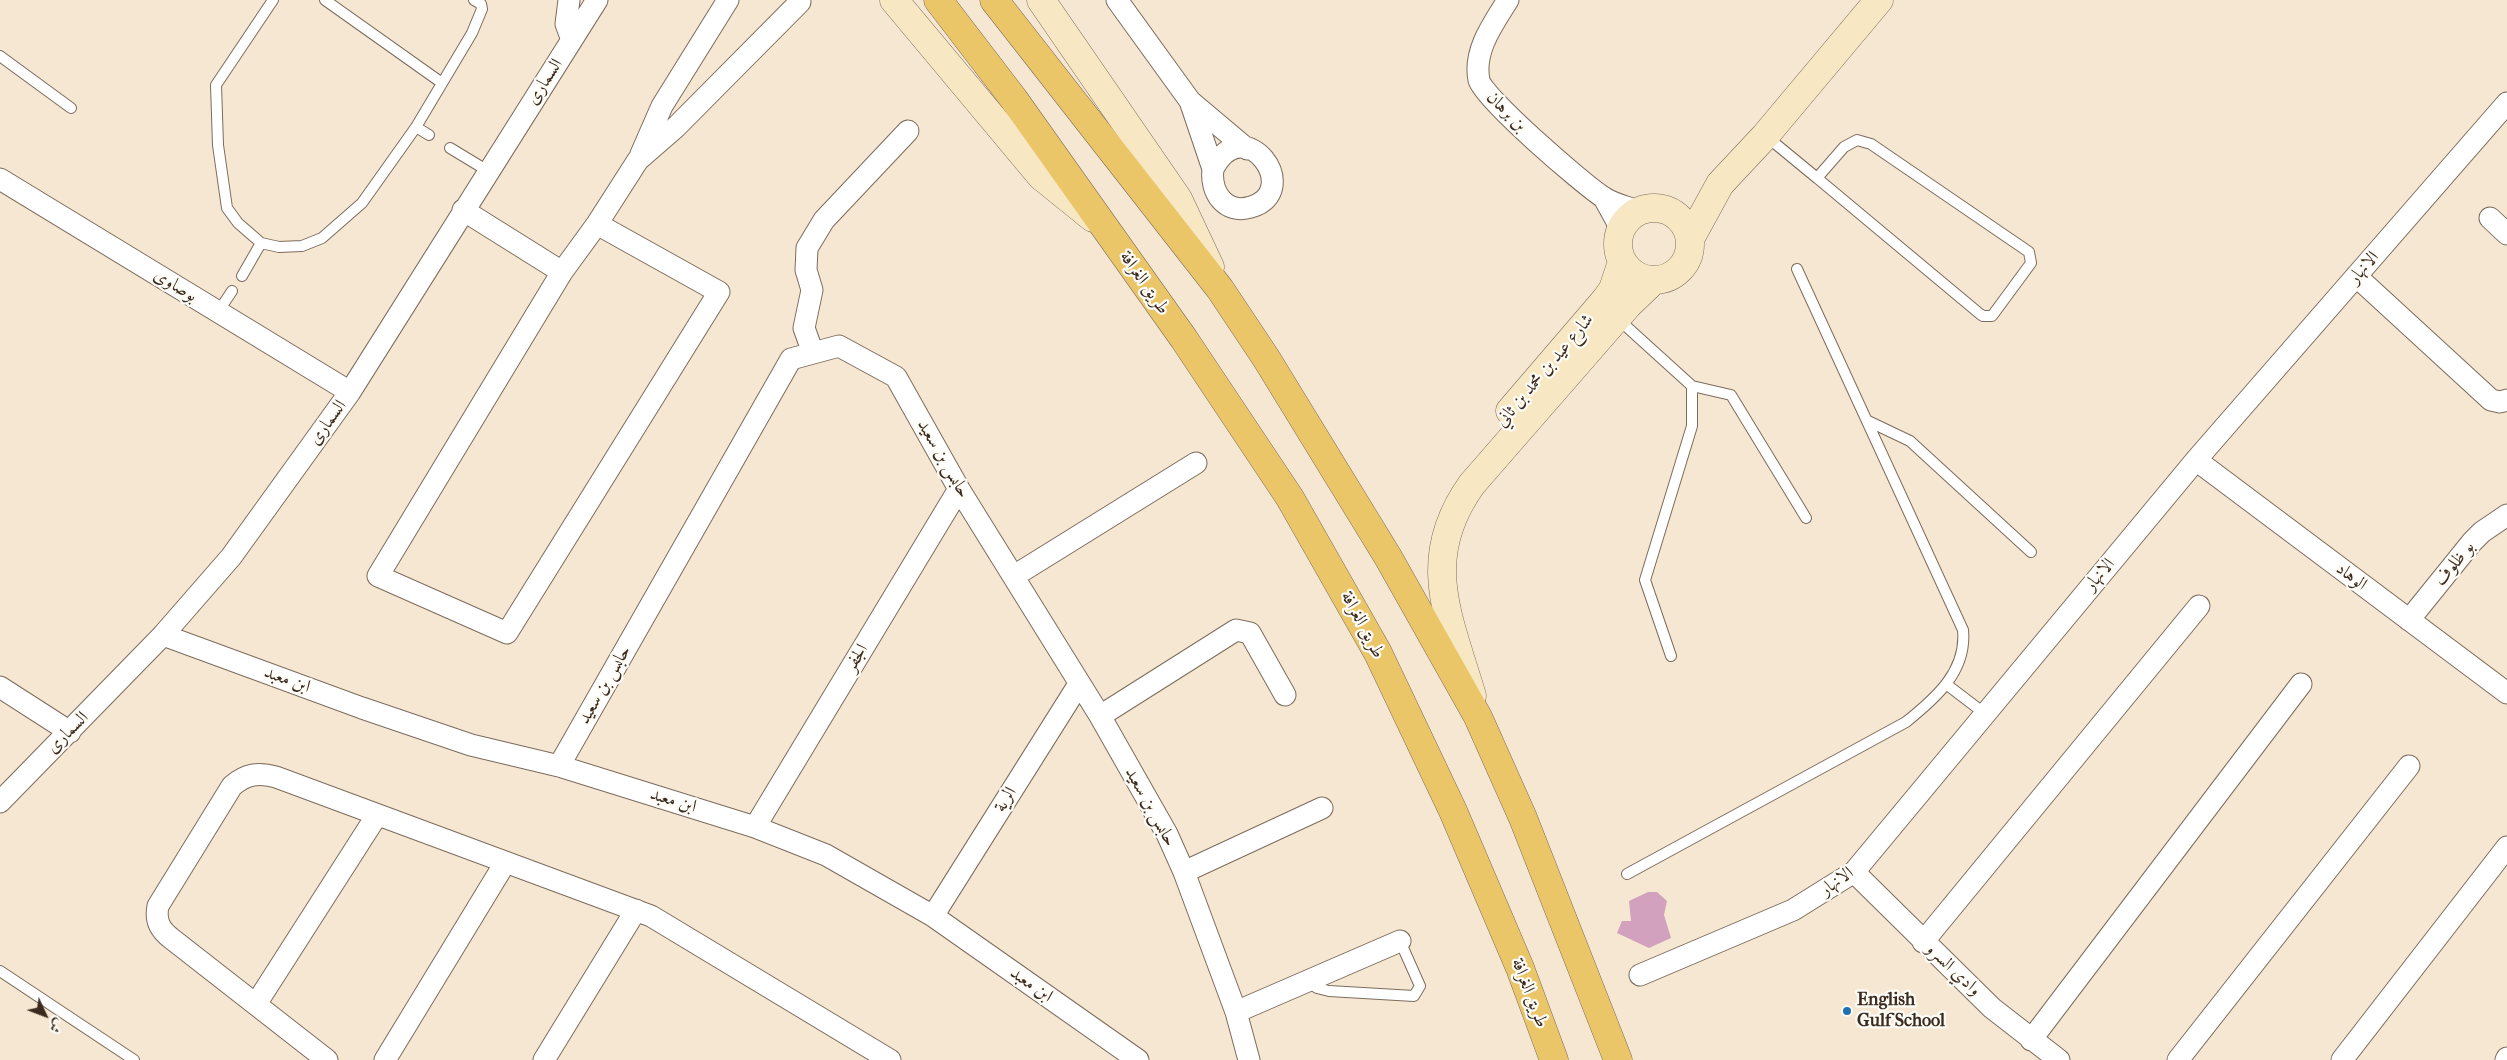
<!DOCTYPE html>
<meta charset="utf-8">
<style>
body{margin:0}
#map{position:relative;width:2507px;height:1060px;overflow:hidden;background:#f6e7d2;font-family:"IM FELL French Canon",Amiri,serif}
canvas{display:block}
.north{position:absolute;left:20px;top:990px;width:50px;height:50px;-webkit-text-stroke:4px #fdfcf7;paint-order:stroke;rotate:133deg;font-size:14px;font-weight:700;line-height:20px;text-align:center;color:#3b2a1e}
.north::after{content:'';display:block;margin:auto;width:18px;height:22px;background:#3b2a1e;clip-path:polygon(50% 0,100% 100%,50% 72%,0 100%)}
</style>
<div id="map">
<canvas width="2507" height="1060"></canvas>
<div class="north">ش</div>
</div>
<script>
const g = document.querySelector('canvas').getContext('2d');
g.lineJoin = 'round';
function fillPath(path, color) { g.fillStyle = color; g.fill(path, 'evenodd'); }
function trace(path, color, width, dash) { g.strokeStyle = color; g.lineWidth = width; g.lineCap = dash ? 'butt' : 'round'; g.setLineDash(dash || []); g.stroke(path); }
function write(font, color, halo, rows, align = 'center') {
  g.font = font + ' "IM FELL French Canon",Amiri,serif'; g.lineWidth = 4.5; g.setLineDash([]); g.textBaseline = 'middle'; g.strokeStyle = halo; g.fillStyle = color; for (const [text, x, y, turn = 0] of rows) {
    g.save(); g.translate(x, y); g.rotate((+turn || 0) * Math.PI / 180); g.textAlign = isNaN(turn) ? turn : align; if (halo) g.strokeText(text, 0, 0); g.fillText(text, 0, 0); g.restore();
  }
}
const building = new Path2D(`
 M1648 892H1657L1667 901 1664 915 1671 938 1649 948 1617 933 1622 921H1631L1629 901Z`);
const lane = new Path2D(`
 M273 0 216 85 218 145 227 208 238 223 261 243 279 247 302 246 322 238 362 203 416 127 472 33 482 9 481 4 474 0
 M325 0 442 83
 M0 56 71 108
 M416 127 429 135
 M1766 136 1817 178
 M1857 140 1871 144 2029 252 2031 263 1992 316H1983L1980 314 1817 178 1844 147Z
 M450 148 488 171
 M242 276 261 243
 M218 312 232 291
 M1617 318 1692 386 1731 395 1806 518
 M1868 421 1910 441 2031 552
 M1671 656 1645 580 1692 426V386
 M1946 684 1984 713
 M1627 874 1906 722C1936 698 1967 671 1963 630L1797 269
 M0 971 134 1060
 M1308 981 1317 988 1329 991 1414 996 1420 986 1400 941`);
const street = new Path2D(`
 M569 0 566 24 572 40
 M1117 0 1190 101 1247 149
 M1508 0C1493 24 1473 51 1479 80 1482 97 1584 185 1603 197 1613 204 1627 207 1638 211
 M1190 101 1213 169C1210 192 1225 215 1251 207 1304 192 1245 108 1213 169
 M641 154 662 106 728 0
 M0 179 350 392
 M1604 198 1621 229
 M463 210 562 272 378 576 507 633 719 292 597 224 562 272
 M2490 218 2507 234
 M597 224 638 160 676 127 800 2
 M2356 276 2491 400 2500 402 2507 400
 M813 353 804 328 812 290 806 270 807 248 824 220 908 131
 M2196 460 2507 693
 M1014 576 1196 463
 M2409 620 2472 542 2482 532 2507 515
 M163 635 362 708 471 745 559 766 755 827 826 855 933 916 1138 1060
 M0 687 70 732
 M1100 716 1236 630 1250 633 1285 695
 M559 766 791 359 839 346 896 377 959 489 1100 716 1167 834 1184 872 1236 1012 1249 1060
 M0 802 163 635 231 557 350 392 597 0
 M755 827 959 489
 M1184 872 1322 808
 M1854 872 1992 1008 2059 1060
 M933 916 1079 684
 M1923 942 2199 606
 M1640 975 1793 910 1854 872 2196 460 2507 103
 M256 1004 377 815
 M1236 1012 1400 941
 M2031 1040 2301 684
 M327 1060 172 939C160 930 155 921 158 906L232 786C246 774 258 772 276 777L651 916 890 1060
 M385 1060 505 863
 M544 1060 636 910
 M2178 1060 2409 766
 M2342 1060 2507 847
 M2506 1060 2507 1058`);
const secondary = new Path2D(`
 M894 0 1041 176 1093 218
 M1041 0 1178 199 1210 267
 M1618 244a36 36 0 1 1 72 0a36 36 0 1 1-72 0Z
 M1690 239 1720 184 1765 136 1879 0
 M1510 411 1606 299 1613 289 1622 262
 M1472 696C1449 617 1418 559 1472 484L1628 305 1653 281`);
const highway = new Path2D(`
 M938 0 1013 98 1184 339 1290 498 1378 653 1453 811 1520 968 1554 1060
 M994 0 1220 289 1266 358 1388 557 1478 717 1523 818 1618 1060`);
const markers = [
 [1847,1011,5,"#1f6fb2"]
];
const streetNames = [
 ["السمارى",545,82,-57],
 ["بن برهان",1506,112,45],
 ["الانهار",2364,268,-49],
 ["طريق الغرافة",1144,283,55],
 ["بوصاوى",175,286,31],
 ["شارع عيد بن محمد بن ثاني",1545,371,-50],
 ["السمارى",328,423,-54],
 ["حابس بن سعيد",943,459,60],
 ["بو ظلوف",2455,564,-51],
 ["الانهار",2100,575,-50],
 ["الوهاد",2351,577,37],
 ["طريق الغرافة",1362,625,62],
 ["الجفر",857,658,-59],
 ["ابن معبد",287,680,20],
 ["حابس بن سعيد",605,685,-60],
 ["السمارى",68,733,-45],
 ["الرية",1006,800,-58],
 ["ابن معبد",673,801,17],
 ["حابس بن سعيد",1150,807,61],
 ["الانهار",1837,882,-36],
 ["وادي السرو",1953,970,43],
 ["ابن معبد",1031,985,35],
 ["طريق الغرافة",1529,993,69]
];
const poiNames = [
 ["English",1857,1001],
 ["Gulf School",1857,1022]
];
fillPath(building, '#d2a1bd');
trace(lane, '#7c6c5d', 12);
trace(street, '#7c6c5d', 23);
trace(secondary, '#7c6c5d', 29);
trace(highway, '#7c6c5d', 29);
trace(lane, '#fff', 10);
trace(street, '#fff', 21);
trace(secondary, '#f7e8c3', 28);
trace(highway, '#ebc669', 28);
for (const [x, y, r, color] of markers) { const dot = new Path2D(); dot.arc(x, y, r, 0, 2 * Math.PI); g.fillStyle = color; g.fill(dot); trace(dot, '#fdfcf7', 2); }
write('18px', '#3b2a1e', '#fdfcf7', streetNames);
write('bold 18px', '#3b2a1e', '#fdfcf7', poiNames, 'left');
</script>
